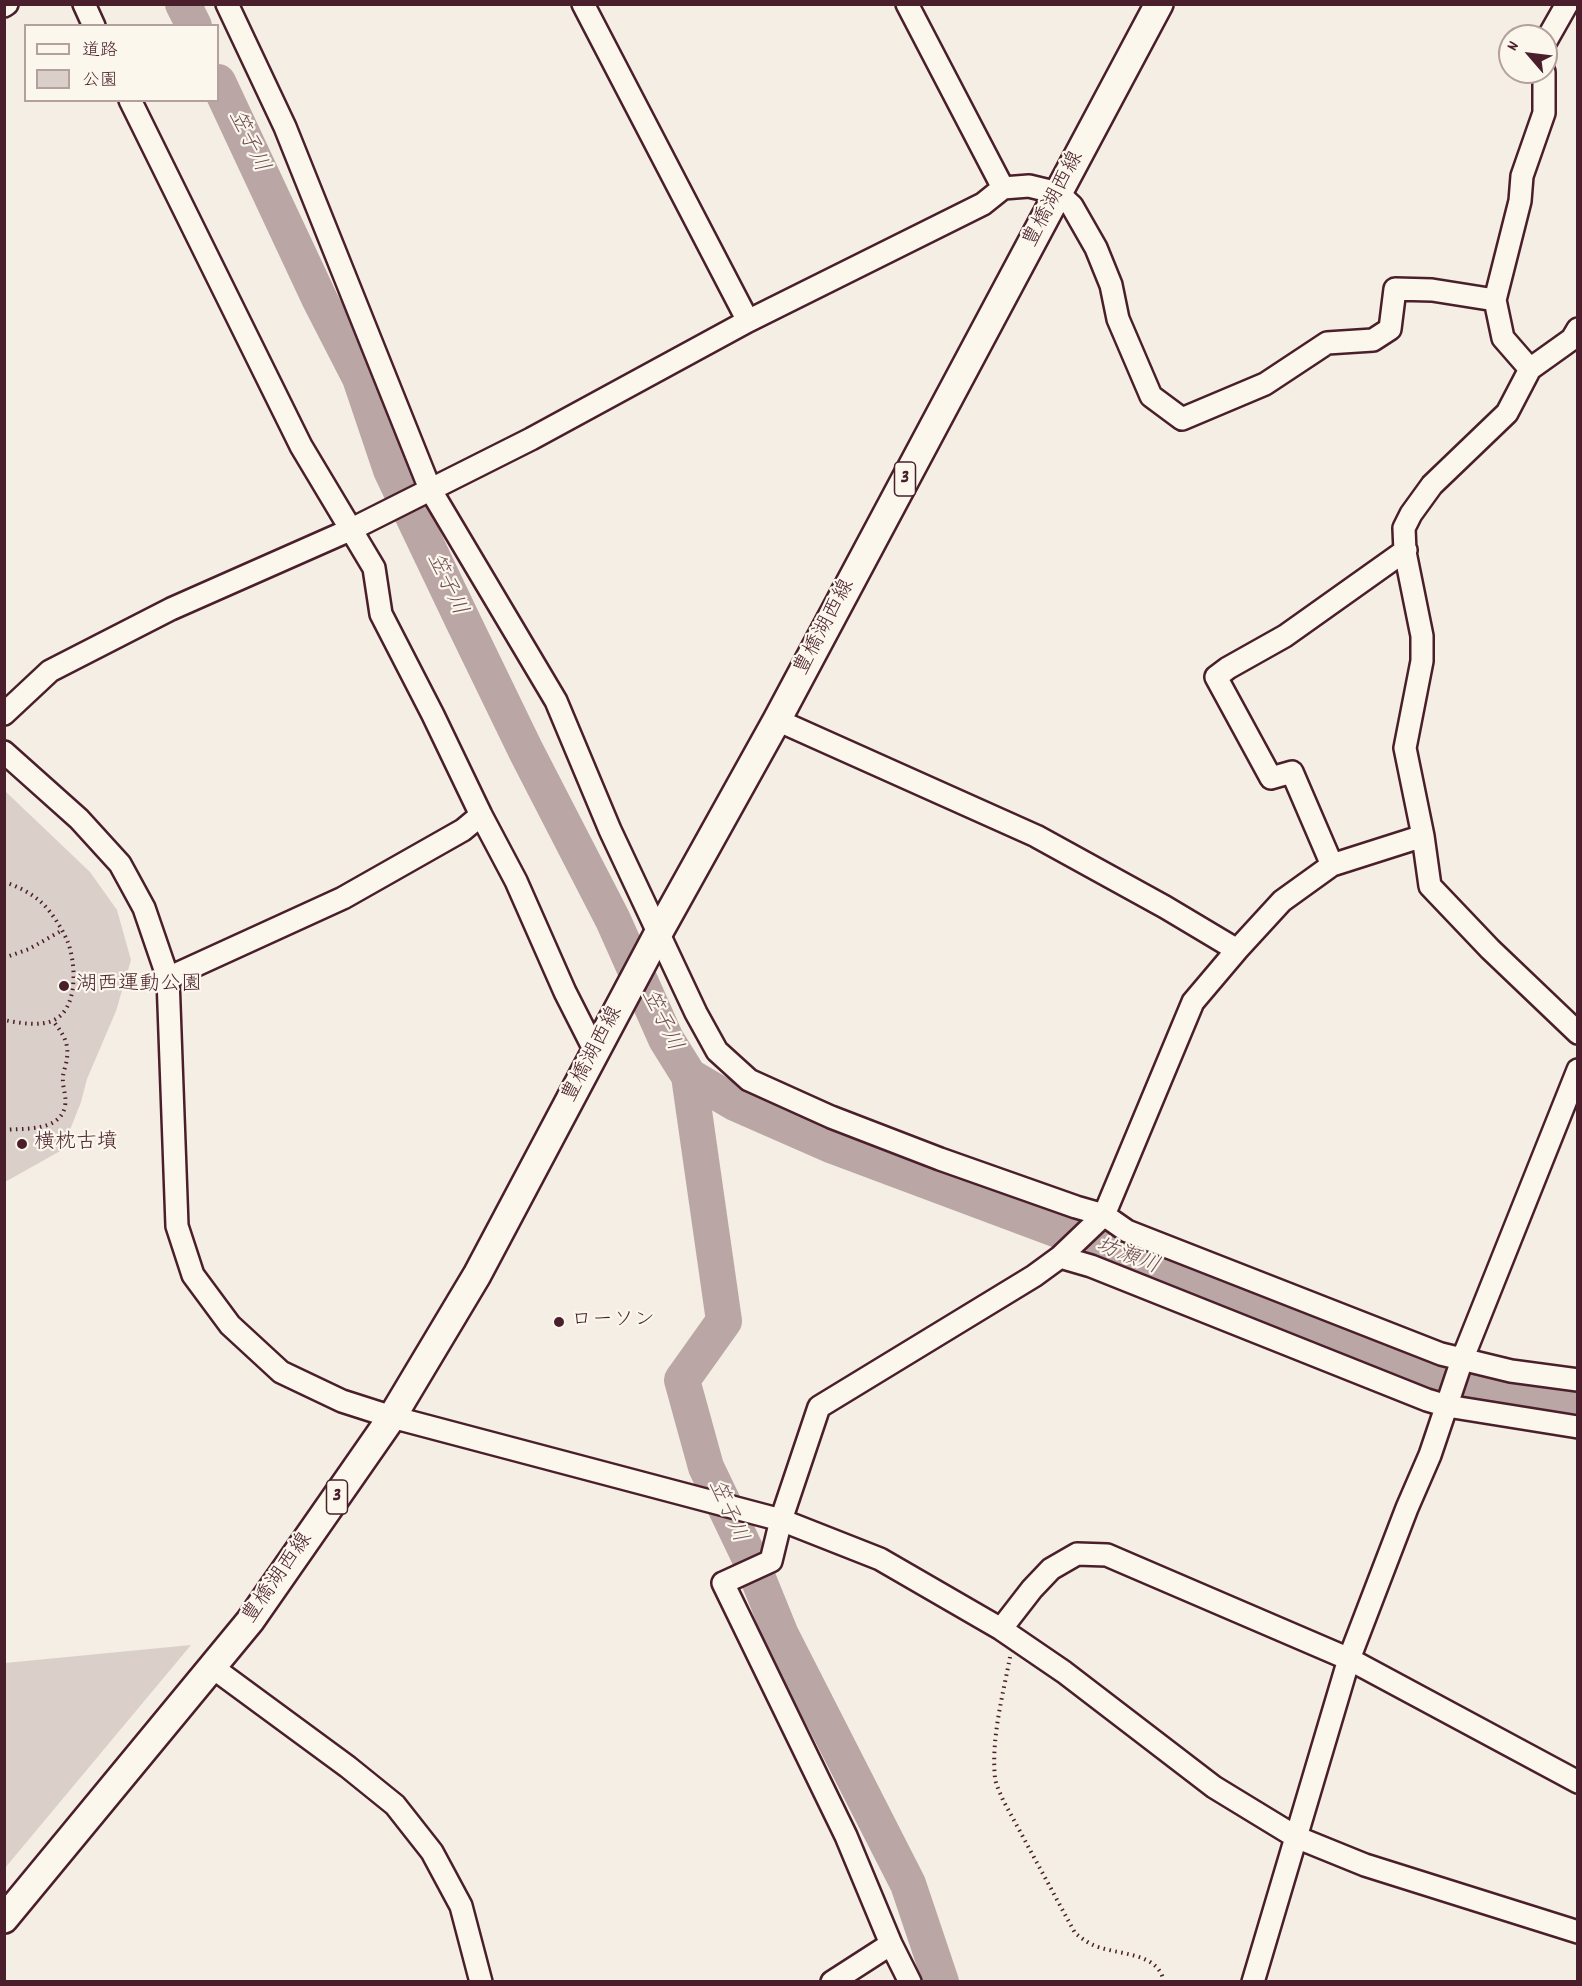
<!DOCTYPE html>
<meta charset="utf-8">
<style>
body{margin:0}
#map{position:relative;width:1582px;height:1986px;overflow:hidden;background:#f4eee4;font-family:Dekko,"Klee One",sans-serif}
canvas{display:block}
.frame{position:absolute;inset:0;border:6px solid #4a1f2b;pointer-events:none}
.legend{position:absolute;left:24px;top:24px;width:195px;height:78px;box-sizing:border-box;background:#fbf7ec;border:2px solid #b4a19f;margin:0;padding:8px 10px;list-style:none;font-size:18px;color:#4a1f2b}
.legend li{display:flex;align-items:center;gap:12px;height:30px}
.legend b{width:30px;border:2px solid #b4a19f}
.north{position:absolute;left:1498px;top:24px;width:60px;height:60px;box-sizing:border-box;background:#fbf7ec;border:2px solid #b4a19f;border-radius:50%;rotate:298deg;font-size:16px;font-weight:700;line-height:24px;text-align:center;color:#4a1f2b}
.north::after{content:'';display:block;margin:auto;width:21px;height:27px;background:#4a1f2b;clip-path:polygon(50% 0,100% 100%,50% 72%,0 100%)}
</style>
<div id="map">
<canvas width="1582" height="1986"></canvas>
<div class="frame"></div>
<ul class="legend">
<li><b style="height:8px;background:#fbf7ec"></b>道路</li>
<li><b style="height:16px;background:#dbd0c9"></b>公園</li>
</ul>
<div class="north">N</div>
</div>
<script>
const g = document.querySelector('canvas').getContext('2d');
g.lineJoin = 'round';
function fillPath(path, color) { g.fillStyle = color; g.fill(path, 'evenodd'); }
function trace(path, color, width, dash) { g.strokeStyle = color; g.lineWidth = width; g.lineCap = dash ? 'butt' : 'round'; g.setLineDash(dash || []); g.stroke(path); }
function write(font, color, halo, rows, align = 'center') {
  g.font = font + ' Dekko,"Klee One",sans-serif'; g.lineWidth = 4.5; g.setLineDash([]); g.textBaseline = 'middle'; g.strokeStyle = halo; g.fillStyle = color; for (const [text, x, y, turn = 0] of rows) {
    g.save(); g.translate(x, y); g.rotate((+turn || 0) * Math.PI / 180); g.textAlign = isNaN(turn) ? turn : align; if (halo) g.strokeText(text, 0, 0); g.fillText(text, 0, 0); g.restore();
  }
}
const green = new Path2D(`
 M5 791 90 872 117 910 131 960 116 1011 87 1079 81 1102 62 1150 5 1182Z
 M191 1645 5 1868V1663Z`);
const river = new Path2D(`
 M183 4 194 26
 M218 82 320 300 360 378 391 470 462 619 526 751 613 920 666 1039 689 1076 724 1321 682 1380 706 1467 751 1561 781 1635 908 1884 941 1982
 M689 1076 735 1103 833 1146 1095 1244 1439 1377 1578 1401`);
const path = new Path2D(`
 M4 882C17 886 31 893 41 902 51 911 61 927 67 940 76 961 79 1008 54 1020 40 1027 20 1023 4 1020
 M4 958 29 949 61 931
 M4 1130C24 1128 60 1132 65 1106 67 1096 62 1087 63 1077 63 1073 65 1068 66 1064 70 1045 65 1036 53 1021
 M1010 1657C1003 1695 991 1738 995 1778 996 1785 1000 1793 1003 1800L1075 1933C1080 1937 1085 1941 1091 1944 1114 1956 1158 1950 1164 1982`);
const minor = new Path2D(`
 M84 4 94 26
 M227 4 285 127 430 489 556 701 610 830 696 1013 717 1051 749 1080 831 1117 940 1159 1076 1207 1104 1215 1127 1231 1441 1354 1511 1371 1578 1380
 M583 4 748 321
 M907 4 1003 188
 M4 6 7 4
 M1546 41 1567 4
 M130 100 301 446 374 568 381 614 433 715 481 815 516 881 565 992 596 1053
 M1578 329 1572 339 1530 369 1507 413 1432 485 1411 514 1404 528 1405 552 1422 636V661L1405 748 1423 836 1430 886 1490 949 1578 1033
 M1530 369 1503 338 1495 300 1520 201 1522 176 1544 113V72
 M4 714 50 671 171 609 352 529 531 439 748 321 983 204 1003 188 1029 186 1058 193 1072 206 1096 248 1111 285 1118 319 1151 396 1182 419 1265 384 1327 343 1373 340 1390 329 1395 289 1432 290 1495 300
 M777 720 1036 836 1165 907 1237 950
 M4 752 79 819 120 864 144 908 168 978 177 1226 193 1275 230 1325 281 1372 342 1401 392 1417 781 1520 880 1559 1001 1629 1064 1672 1214 1787 1296 1837 1365 1865 1578 1932
 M1332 865 1292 772 1271 778 1216 677 1228 668 1285 636 1406 550
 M168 978 343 898 463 830 481 815
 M1060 1257 1091 1266 1427 1400 1447 1406 1578 1427
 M1001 1629 1032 1589 1051 1569 1077 1554 1107 1555 1349 1659 1578 1782
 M212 1667 348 1767 395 1805 432 1852 461 1906 481 1982
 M832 1982 891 1944
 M910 1982 891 1944 846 1836 723 1583 771 1561 781 1520 819 1407 1034 1276 1060 1257 1104 1215 1193 1002 1237 950 1282 901 1332 865 1423 836
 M1253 1982 1349 1659 1407 1508 1430 1455 1462 1360 1578 1070`);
const major = new Path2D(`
 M4 1919 250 1621 392 1417 477 1275 659 932 777 720 1159 4`);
const markers = [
 [64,986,6,"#4a1f2b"],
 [22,1144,6,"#4a1f2b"],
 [559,1322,6,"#4a1f2b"]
];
const shields = [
 [905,479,21],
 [337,1497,21]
];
const shieldNames = [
 ["3",905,479],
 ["3",337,1497]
];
const streetNames = [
 ["豊橋湖西線",1055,200,-62],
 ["豊橋湖西線",826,628,-62],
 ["豊橋湖西線",594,1055,-62],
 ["豊橋湖西線",279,1579,-55]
];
const poiNames = [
 ["湖西運動公園",76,986],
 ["横枕古墳",34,1144],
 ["ローソン",571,1322]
];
const waterNames = [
 ["笠子川",247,142,64],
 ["笠子川",445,585,65],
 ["笠子川",660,1021,64],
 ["坊瀬川",1127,1258,21],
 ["笠子川",726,1512,66]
];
fillPath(green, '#dbd0c9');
trace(river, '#baa7a5', 36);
trace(minor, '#4a1f2b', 26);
trace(major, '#4a1f2b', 32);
trace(path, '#4a1f2b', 4, [1.5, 4.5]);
trace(minor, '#fbf7ec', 21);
trace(major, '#fbf7ec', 27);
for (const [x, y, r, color] of markers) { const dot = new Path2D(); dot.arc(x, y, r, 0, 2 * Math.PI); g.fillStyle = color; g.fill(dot); trace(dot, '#fbf7ec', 2); }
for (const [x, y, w] of shields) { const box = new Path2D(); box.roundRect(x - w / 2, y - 17, w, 34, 4.5); g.fillStyle = '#fbf7ec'; g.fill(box); trace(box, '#4a1f2b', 1.5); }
write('bold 20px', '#4a1f2b', null, shieldNames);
write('21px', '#4a1f2b', '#fbf7ec', streetNames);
write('21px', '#4a1f2b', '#fbf7ec', poiNames, 'left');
write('italic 22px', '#714f56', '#fbf7ec', waterNames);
</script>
